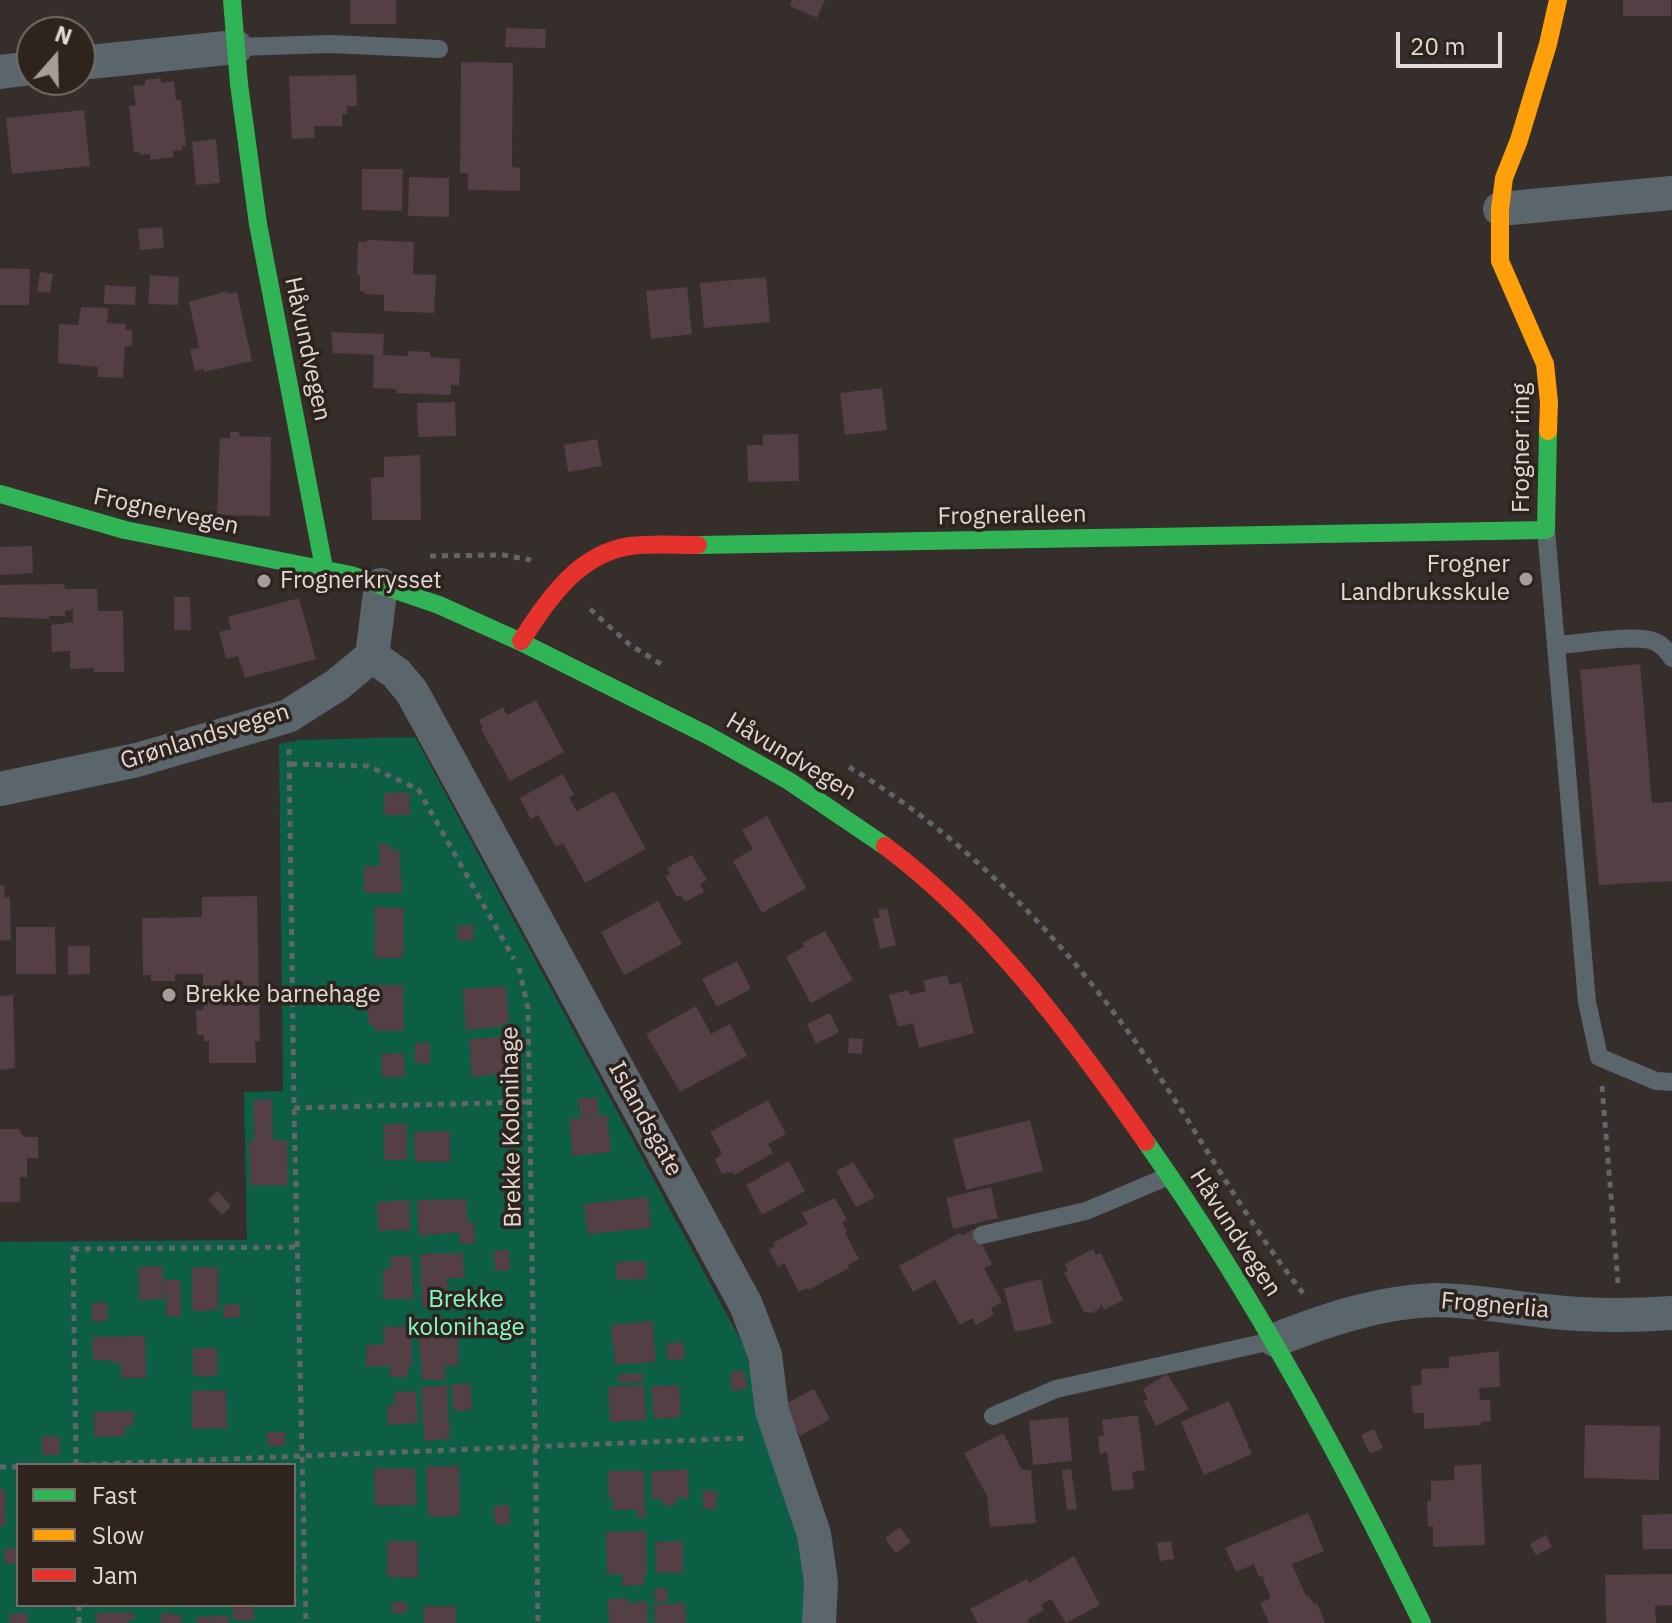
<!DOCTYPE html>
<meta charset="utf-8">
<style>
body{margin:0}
#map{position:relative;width:1672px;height:1623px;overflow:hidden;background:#352e2a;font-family:"IBM Plex Sans",sans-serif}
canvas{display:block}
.legend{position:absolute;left:16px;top:1463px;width:280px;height:144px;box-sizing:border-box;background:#2f231d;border:2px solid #766c67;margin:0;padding:10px 14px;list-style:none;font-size:24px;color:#e1d9d5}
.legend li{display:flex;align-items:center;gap:16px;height:40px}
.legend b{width:40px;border:2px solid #766c67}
.north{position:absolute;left:16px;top:16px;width:80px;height:80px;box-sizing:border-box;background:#2f231d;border:2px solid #766c67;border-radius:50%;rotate:20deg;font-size:22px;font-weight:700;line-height:32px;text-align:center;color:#e1d9d5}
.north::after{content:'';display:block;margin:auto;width:28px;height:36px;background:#a59d99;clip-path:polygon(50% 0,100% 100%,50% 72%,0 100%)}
.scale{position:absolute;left:1396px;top:32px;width:106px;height:36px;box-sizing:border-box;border:4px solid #e1d9d5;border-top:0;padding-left:10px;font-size:24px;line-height:28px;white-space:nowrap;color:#e1d9d5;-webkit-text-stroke:6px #2f231d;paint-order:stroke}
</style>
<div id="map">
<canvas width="1672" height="1623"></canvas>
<ul class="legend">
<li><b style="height:10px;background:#30b455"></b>Fast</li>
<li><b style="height:10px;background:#ff9f0a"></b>Slow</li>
<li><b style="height:10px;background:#e5322d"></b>Jam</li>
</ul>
<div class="north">N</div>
<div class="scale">20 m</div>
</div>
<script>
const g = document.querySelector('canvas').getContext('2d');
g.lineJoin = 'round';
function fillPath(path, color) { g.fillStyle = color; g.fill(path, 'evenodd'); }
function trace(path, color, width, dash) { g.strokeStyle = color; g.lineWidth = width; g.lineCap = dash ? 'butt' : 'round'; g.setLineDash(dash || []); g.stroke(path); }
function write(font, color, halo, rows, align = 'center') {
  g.font = font + ' "IBM Plex Sans",sans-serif'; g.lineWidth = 7; g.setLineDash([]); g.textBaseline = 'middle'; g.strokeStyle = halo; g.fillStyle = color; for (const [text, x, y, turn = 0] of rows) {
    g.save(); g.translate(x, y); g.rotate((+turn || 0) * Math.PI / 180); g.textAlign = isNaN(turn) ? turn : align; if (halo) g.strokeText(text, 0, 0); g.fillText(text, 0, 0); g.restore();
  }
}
const green = new Path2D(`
 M415 737 746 1350 764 1437 799 1532 804 1580V1623H0V1242L247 1240 244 1092 283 1091 279 744 300 740ZM18 1465H294V1605H18Z`);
const building = new Path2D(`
 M350 0H396V24H350Z
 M792 0H825L817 18 790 6Z
 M1623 0H1671V16H1623Z
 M506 28 546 29 545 48 505 47Z
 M461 62 513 63 512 167 520 168V191L468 190V173H460Z
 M356 75 357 106H347V114H342V126H314L315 138 292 139 289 76Z
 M161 78V83L174 81 176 100H181L186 146H182V150L173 151 174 157 150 160V154L140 155 139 152H134L129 106 136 105 133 86 145 85V80Z
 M84 110 90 166 12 174 6 118Z
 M216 139 220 183 196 185 192 142Z
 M362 169H403L402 211 362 210Z
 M409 177 449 178V217L408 216Z
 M162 227 164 248 140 250 138 229Z
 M367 240 414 242 413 274 436 275 434 313 384 311V295L365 294V292L360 291V275H357L358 242H367Z
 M0 268 30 269 29 305H0Z
 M40 272 53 274 50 293 37 291Z
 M150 275 179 277 178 305 148 304Z
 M766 277 770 322 704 328 700 283Z
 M105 285 136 287 135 305 104 304Z
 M687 287 692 334 651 339 646 291Z
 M227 291 228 294 237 292 252 361 204 372V369L195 371 190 350 199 348 189 302Z
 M81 307 108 308 107 323 126 324 125 330H132V346H125L123 378 98 377V367L58 363 59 324 78 325Z
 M331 332 384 334 383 355 408 356V351L430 352V357L460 359 459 385H451V395L396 393V389L373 388 374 355 333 353Z
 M882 388 887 430 845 435 840 393Z
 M455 402 456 436 418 437 417 403Z
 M230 432H239V436L271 437 270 516 217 515 220 438H230Z
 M798 434 799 481 748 482 747 445H763V435Z
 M597 439 602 466 568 472 564 445Z
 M420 455 421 520H372L371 478 384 477V457Z
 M32 546 33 573 0 575V547Z
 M64 584 65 589H97L98 611H123L124 672H94V668L70 669V651L52 652 51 625 73 622V610L65 611V616H49V619L0 617V585Z
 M174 597H190L191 630H174Z
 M299 598 316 659 245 678 238 656 226 659 219 632 231 629 228 617Z
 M1640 664 1652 803 1672 802V881L1599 885 1580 670Z
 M536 700 564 752 510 781 481 729 483 728 479 720 503 707 507 715Z
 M563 774 574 795 569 798 577 811 614 791 646 849 585 883 563 843 556 847 538 815 531 819 520 798Z
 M409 792 410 815H384V793Z
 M767 816 806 888 762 913 733 861 753 849 742 830Z
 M379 844H389L390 850H399L402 893H364V866H380Z
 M692 855 707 880 700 884 704 892 685 902 681 895 677 897 665 876 670 874 667 868Z
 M4 885 5 898 10 897 11 940 0 941V886Z
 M257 896 260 1041H255L256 1063H209V1041L204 1042V1035H197L196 1010H203V974H175V981H151V975H143L142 918 202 917V897Z
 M658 901 682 944 624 975 601 932Z
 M375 907 404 908 403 958H375Z
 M887 908 896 945 880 949 873 919 880 917 878 910Z
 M473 925 474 940 458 941 457 926Z
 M16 927H55L56 974H16Z
 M825 931 853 980 811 1003 786 957 804 947 802 943Z
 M68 946H90V974L68 975Z
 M737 961 751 989 717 1007 702 979Z
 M947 975 950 985 961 982 974 1033 919 1048 913 1023 898 1027 889 995 908 990 910 995 926 991 923 981Z
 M367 985H403L404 1031H377L368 1022Z
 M506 986 509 1023 501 1024V1027L466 1030 463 989Z
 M13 995 15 1068 0 1070V996Z
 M696 1006 711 1034 730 1024 747 1056 680 1092 646 1034Z
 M830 1013 839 1032 816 1044 807 1024Z
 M509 1036 511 1072 472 1077 469 1039Z
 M849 1038 863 1039 862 1054 848 1053Z
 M415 1043H430V1064L415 1063Z
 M404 1053 405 1077H382L381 1054Z
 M597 1097 599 1115 580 1117 578 1099Z
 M272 1099 273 1140H287L288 1185H250L249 1140H254L253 1100Z
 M768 1100 786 1134 768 1144 773 1153 734 1175 732 1172 722 1174 715 1160 722 1153 710 1132Z
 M607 1115 611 1152 573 1156 569 1119Z
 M1030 1120 1043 1171 966 1190 953 1139Z
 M384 1124H407V1160H384Z
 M0 1129H20V1133L25 1137H38V1158H27V1177H20V1202H0Z
 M450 1131V1162H415L414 1132Z
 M789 1161 805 1191 762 1215 746 1185Z
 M853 1162 875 1197 856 1207 836 1171Z
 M991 1187 998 1218 953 1229 946 1198Z
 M218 1191 231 1206 222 1215 208 1200Z
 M648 1197 651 1228 588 1234 584 1204Z
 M835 1198 847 1220 842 1222 847 1232 845 1233 859 1259 848 1265 849 1268 808 1290 807 1288 799 1292 784 1263 778 1267 769 1250 775 1246 773 1243 808 1224 802 1213Z
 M466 1199 468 1223 474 1222 475 1244H460L459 1232 419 1236 417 1200Z
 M409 1200 410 1230 378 1231 377 1202Z
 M974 1229 992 1264 984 1268 1002 1302 991 1308 994 1315 976 1325 972 1318 960 1325 935 1280 913 1292 899 1266 960 1233 962 1236Z
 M1093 1249 1096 1255 1101 1253 1123 1300 1104 1310 1100 1303V1308L1092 1313 1084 1312 1064 1273 1068 1271 1065 1264Z
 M494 1250H509L510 1270 495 1271Z
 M463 1253 464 1278H447L448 1297H435V1306L422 1307 420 1254Z
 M391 1256H411L414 1299H383V1269H391Z
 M639 1261 646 1262 647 1279 617 1280 616 1262Z
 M163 1266V1283L166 1280H180L181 1316H166V1293H164V1299L139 1300V1267Z
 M192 1267H218V1310L192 1311Z
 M1041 1279 1052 1324 1015 1332 1004 1288Z
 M107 1302V1321L92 1322V1303Z
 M240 1304V1317L224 1318 223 1305Z
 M652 1321 656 1362 615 1365 611 1325Z
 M411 1326 412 1366H408V1377H390V1366L366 1367V1345L384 1344 383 1327Z
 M458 1327 459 1365 445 1366V1380H422L418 1328Z
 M145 1336 146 1378H121V1363H111V1360H93L92 1337Z
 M683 1342 685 1359 668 1360 666 1343Z
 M193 1348H217V1376H193Z
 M1499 1351 1500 1387 1479 1388 1480 1400H1490L1491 1421 1481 1422V1425L1424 1429V1413H1413L1411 1386 1422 1385 1421 1369 1449 1368V1357Z
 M745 1371 747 1389 732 1391 730 1372Z
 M643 1373V1382L618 1383V1374Z
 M1167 1374 1189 1409 1156 1426 1143 1401 1148 1399 1143 1389Z
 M470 1383 472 1410 454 1411 451 1385Z
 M447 1385 450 1439 424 1441 421 1387Z
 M644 1385 646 1420 610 1422 608 1387Z
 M679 1385 681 1417 654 1419 651 1387Z
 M814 1389 830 1419 800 1436 783 1405Z
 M226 1390 227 1428 192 1429V1391Z
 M416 1391 418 1423 388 1425 387 1406 395 1405 394 1392Z
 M1229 1401 1252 1454 1204 1475 1181 1422Z
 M133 1411V1426H125V1436L94 1437V1412Z
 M1138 1415 1145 1470 1132 1472 1134 1489 1112 1491 1107 1452 1100 1454 1098 1436H1104L1102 1420Z
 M1068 1417 1072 1461 1033 1465 1029 1421Z
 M1585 1425 1660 1426 1659 1480 1584 1478Z
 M1374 1429 1383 1448 1370 1454 1361 1435Z
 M267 1432H285V1446H268Z
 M1003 1433 1022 1470H1031L1036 1523 990 1527 987 1496 964 1453Z
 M42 1436 60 1437V1455H42Z
 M1481 1464 1485 1545 1433 1547V1526L1428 1527 1427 1502 1431 1501V1481L1454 1480V1466Z
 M459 1466 460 1516 428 1517 426 1467Z
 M415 1468 417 1505 375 1506 374 1469Z
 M688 1469 689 1498 675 1499 676 1505 663 1506V1499H652L651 1471Z
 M1071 1469 1077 1509 1067 1510 1062 1470Z
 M608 1471H644L645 1518H637V1510H613V1497H608Z
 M0 1489H5L6 1525 0 1526Z
 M703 1490 717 1491 716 1509H703Z
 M509 1505 510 1524 495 1525 494 1506Z
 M1308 1513 1324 1551 1292 1564 1306 1596 1309 1597 1314 1604 1317 1603 1325 1623H1269L1260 1603 1271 1598 1262 1576 1259 1577 1254 1564 1236 1572 1225 1548Z
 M1672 1514V1549H1643L1642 1515Z
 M900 1527 911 1542 896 1553 885 1538Z
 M646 1531 647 1574H644V1585L622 1586V1574L607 1575 606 1532Z
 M1546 1535 1552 1547 1536 1555 1530 1544Z
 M387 1541H418V1578L387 1577Z
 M683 1541V1573H656L655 1542Z
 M1171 1541 1174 1559 1160 1561 1157 1543Z
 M18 1548V1563L5 1564 4 1549Z
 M1074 1556 1100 1605 1066 1623 1051 1599 1041 1605 1044 1610 1027 1620 1029 1623H978L970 1609 1027 1579 1029 1583Z
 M1672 1574V1605L1655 1606 1656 1623H1606L1605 1575Z
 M667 1588V1602L655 1603 654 1589Z
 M628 1598V1603L647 1601 648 1623H609L608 1599Z
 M392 1602H407V1613H392Z
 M685 1603 686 1623H655L653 1605Z
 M232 1605H253L254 1620H233Z
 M423 1606H456V1623H424Z
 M127 1612 134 1614V1620H128V1623H96V1613Z
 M27 1613 28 1623H10L9 1614Z
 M161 1613 182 1615 181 1623H161Z
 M228 1616 229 1623H197L196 1617Z`);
const path = new Path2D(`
 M430 556 503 555 531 560
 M590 609 630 645 661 664
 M289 749 294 1108 306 1623
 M291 764 368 766 418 789 514 959
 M849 767C972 841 1070 946 1151 1064 1203 1140 1246 1221 1303 1293
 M519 968 528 1008 538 1623
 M1602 1086 1618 1283
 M294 1108 530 1102
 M76 1465 73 1249 297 1247
 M78 1465 747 1438
 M0 1467H18
 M79 1605V1623`);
const lane = new Path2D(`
 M236 47 331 44 439 49
 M1546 530 1587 1002 1599 1057 1656 1081 1672 1082
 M1556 645C1579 644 1633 634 1653 641 1662 644 1667 650 1672 658
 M982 1235 1086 1211 1169 1176
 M993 1416 1056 1389 1272 1341`);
const street = new Path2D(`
 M80 63 236 47
 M0 72 32 68
 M1500 209 1672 193
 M372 656 396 673 412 692 746 1305 765 1355 772 1411 814 1534 821 1582 819 1623
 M0 789 137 760 288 716 337 685 372 656 381 585
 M1275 1340C1326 1320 1379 1302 1434 1300 1472 1300 1507 1307 1544 1311 1587 1316 1629 1316 1672 1313`);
const fast = new Path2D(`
 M232 0 239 84 258 224 324 568
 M0 494 125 530 351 575 439 605 521 642 709 736 789 781 885 846
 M698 545 1546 530 1548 431
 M1146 1142C1253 1294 1341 1457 1422 1623`);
const slow = new Path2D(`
 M1548 431 1549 402 1545 364 1500 261V209L1504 178 1519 140 1548 44 1558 0`);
const jam = new Path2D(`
 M521 641C548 600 577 554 630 546 652 543 676 545 698 545
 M885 846C991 925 1071 1035 1146 1142`);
const markers = [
 [1526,579,8,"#a59d99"],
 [264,581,8,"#a59d99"],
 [169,995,8,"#a59d99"]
];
const streetNames = [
 ["Håvundvegen",307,349,78],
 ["Frogner ring",1522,448,-90],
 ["Frognervegen",166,512,12],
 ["Frogneralleen",1012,516,-1],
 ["Grønlandsvegen",205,737,-17],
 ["Håvundvegen",791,757,31],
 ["Islandsgate",645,1119,61],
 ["Brekke Kolonihage",512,1127,-91],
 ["Håvundvegen",1235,1233,57],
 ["Frognerlia",1495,1306,5]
];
const poiNames = [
 ["Frogner",1510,565,"right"],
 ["Landbruksskule",1510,593,"right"],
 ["Frognerkrysset",280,581],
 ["Brekke barnehage",185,995]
];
const parkNames = [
 ["Brekke",466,1300],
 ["kolonihage",466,1328]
];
fillPath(green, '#0c5e44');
fillPath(building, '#543f45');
trace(path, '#606669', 5, [6, 6]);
trace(lane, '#5a666b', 18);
trace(street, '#5a666b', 34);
trace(fast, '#30b455', 18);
trace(slow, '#ff9f0a', 18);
trace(jam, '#e5322d', 18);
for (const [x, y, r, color] of markers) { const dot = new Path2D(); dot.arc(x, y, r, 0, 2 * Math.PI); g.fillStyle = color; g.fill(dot); trace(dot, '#2f231d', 3); }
write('24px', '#e1d9d5', '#2f231d', streetNames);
write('24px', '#e1d9d5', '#2f231d', poiNames, 'left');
write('24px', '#87f9c8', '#2f231d', parkNames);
</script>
